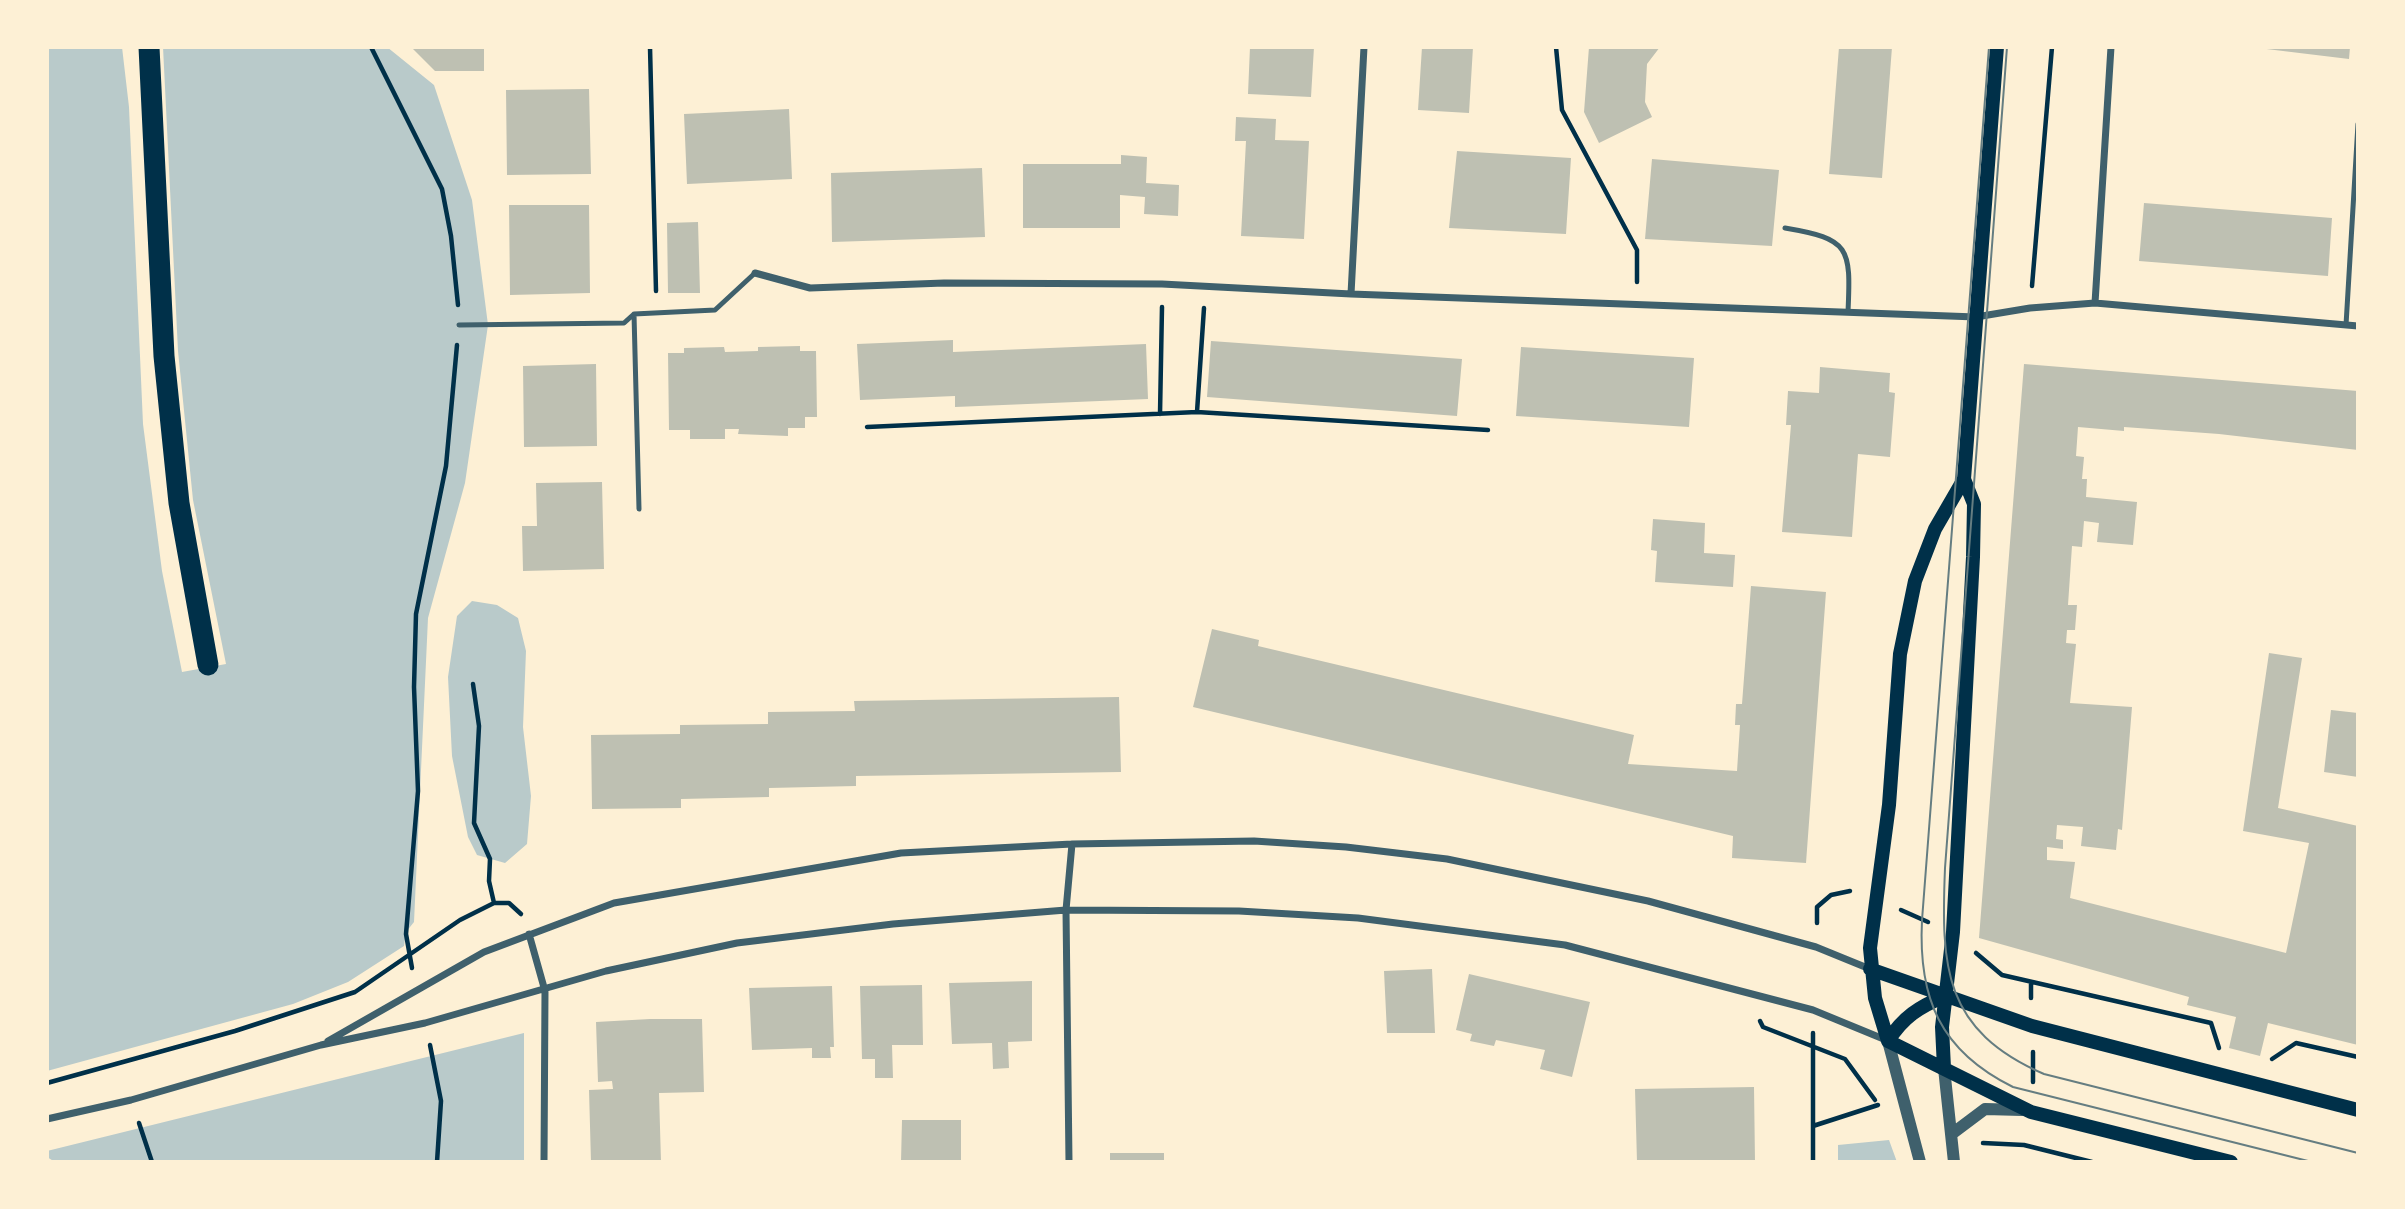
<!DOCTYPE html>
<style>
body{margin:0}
#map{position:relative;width:2405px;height:1209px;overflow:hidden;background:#fdf0d5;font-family:Manrope,sans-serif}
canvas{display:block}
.frame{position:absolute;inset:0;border:49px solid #fdf0d5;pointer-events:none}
</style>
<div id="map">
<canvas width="2405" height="1209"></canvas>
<div class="frame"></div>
</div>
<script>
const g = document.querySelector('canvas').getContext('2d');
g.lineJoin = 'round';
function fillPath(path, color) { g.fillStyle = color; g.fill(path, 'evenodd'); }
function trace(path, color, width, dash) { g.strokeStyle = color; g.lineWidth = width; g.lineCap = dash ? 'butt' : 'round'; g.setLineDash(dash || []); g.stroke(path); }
const green = new Path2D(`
 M47 47H122L129 107 143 424 162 571 182 672 226 664 193 500 178 351 163 47H387L434 85 472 200 488 325 465 483 428 618 414 922 406 932 404 946 348 982 293 1004 47 1071Z
 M472 601 497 605 518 618 526 651 523 727 531 796 527 844 505 863 477 855 468 837 452 756 448 677 457 616Z
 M524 1033V1162H55L47 1157V1151Z
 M1889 1140 1897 1162H1838V1145Z`);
const building = new Path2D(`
 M411 47H484V71H435Z
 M1250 47H1314L1311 97 1248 94Z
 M1422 47H1473L1469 113 1418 110Z
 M1589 47H1660L1647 64 1645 102 1652 117 1599 143 1584 112Z
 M1839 47H1892L1882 178 1829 174Z
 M2250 47H2350L2349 59Z
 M589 89 591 174 507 175 506 90Z
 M789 109 792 179 687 184 684 114Z
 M1236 117 1276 119 1275 140 1309 141 1304 239 1241 236 1246 141H1235Z
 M1457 151 1571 158 1566 234 1449 228Z
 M1121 155 1147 157 1146 183 1179 185 1178 216 1144 214 1145 197 1120 195V228H1023V164H1121Z
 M1652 159 1779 170 1772 246 1645 239Z
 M982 168 985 237 832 242 831 173Z
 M2144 203 2332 218 2328 276 2139 261Z
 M509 205H589L590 293 510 295Z
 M698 222 700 293H668L667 223Z
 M953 340V352L1146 344 1148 399 955 407V396L860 400 857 344Z
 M1211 341 1462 359 1457 416 1207 397Z
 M800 346V351H816L817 417H805V428H788V436L738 434 739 429H725V439H690V430H669L668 353H684V348L724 347 725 352 758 351V347Z
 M1521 347 1694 358 1689 427 1516 416Z
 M596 364 597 446 524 447 523 366Z
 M2024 364 2358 391V450L2219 434 2124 427V431L2078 427 2076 456 2084 457 2082 479H2087L2086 497 2137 502 2133 545 2097 542 2099 523 2084 521 2082 547 2072 546 2068 605H2077L2075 630H2067L2066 643 2076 644 2070 703 2132 707 2122 830 2118 829 2116 850 2081 846 2083 827 2057 825 2056 839 2063 840V849L2047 847V860L2075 862 2070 898 2286 953 2309 843 2243 831 2269 653 2302 658 2278 808 2358 826V1045L2268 1023 2260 1056 2229 1048 2236 1017 2187 1005 2189 997 1979 938Z
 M1820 367 1890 373 1889 392 1895 393 1890 457 1858 454 1852 537 1782 532 1791 425H1786L1788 391 1819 393Z
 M602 482 604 569 523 571 522 526H537L536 483Z
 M1653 519 1705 523 1704 553 1735 555 1733 587 1655 582 1657 551 1651 550Z
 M1751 586 1826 592 1806 863 1732 858 1733 836 1193 707 1212 629 1259 640 1258 646 1634 735 1628 764 1737 771 1740 725H1735L1736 704H1742Z
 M1119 697 1121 772 856 776V786L769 788V797L681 799V808L592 809 591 735 680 734V725L768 724V712L855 711 854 701Z
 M2331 710 2358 713V777L2324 772Z
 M1432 969 1435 1033H1387L1384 971Z
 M1469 974 1590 1002 1572 1077 1540 1069 1545 1050 1496 1040 1494 1046 1470 1041 1472 1034 1456 1030Z
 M1032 981V1041L1008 1042 1009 1068 993 1069 992 1043 952 1044 949 983Z
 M922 985 923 1045H892L893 1078H875V1059H862L860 986Z
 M832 986 834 1047H830L831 1058H812V1048L752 1050 749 988Z
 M650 1019H702L704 1092 659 1093 661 1162H591L589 1090 613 1089 612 1081 598 1082 596 1022Z
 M1754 1087 1755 1162H1637L1635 1089Z
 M902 1120H961V1162H901Z
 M1110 1153H1164V1162H1110Z`);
const path = new Path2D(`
 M371 47 442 189 451 236 458 305
 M650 47 656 291
 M1556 47 1562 110 1637 250V282
 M2032 286 2052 47
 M1197 412 1204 308
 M1160 414 1162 307
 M867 427 1197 412 1488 430
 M473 684 479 726 474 823 490 859 489 881 494 903
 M1901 910 1928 922
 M1817 923V907L1831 895 1850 891
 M1976 953 2002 975 2211 1023 2219 1048
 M412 968 406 934 418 791 414 687 416 614 446 466 457 345
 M2031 982V998
 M1760 1021 1763 1027 1845 1059 1875 1100
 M430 1045 441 1101 437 1162
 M2272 1059 2296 1043 2358 1057
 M2033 1082V1052
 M47 1083 235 1031 355 992 460 920 494 903H509L521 914
 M139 1123 152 1162
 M1813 1126 1878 1105
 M1983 1143 2024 1145 2092 1162
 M1813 1162V1033`);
const service = new Path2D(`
 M1785 228C1850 239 1851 247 1848 312
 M634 314 639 509
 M459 325 624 323 634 314 715 310 755 273
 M2346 325 2358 124`);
const minor = new Path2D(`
 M755 273 810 288 944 283 1162 284 1351 294 1976 317 2030 308 2095 303 2358 326
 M1351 294 1364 47
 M2095 303 2111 47
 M529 934 545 991 544 1162
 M328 1041 484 952 614 903 901 853 1072 844 1254 841 1346 847 1447 859 1648 901 1816 947 1870 969
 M47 1119 131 1100 321 1045 425 1023 606 971 737 943 893 924 1066 910 1239 911 1358 918 1565 945 1813 1010 1886 1040
 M1069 1162 1066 910 1072 844`);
const tertiary = new Path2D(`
 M1888 1041 1920 1162
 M1944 1068 1954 1162
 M1953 1133 1985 1109 2022 1110`);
const secondary = new Path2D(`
 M1870 969 2032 1026 2358 1110
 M1888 1041 1875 998 1870 948 1889 805 1900 654 1915 581 1935 529 1964 479 1997 47
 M1888 1041 2031 1112 2231 1162
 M1888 1041C1903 1017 1919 1007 1945 996
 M1944 1068 1942 1027 1953 932 1973 557 1974 504 1964 479`);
const motorway = new Path2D(`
 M149 47 164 356 179 503 208 665`);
const tram = new Path2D(`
 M1989 47 1922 920C1918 998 1940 1051 2013 1087L2312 1162
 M2007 47 1945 868C1941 967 1943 1030 2044 1074L2358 1153`);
fillPath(green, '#b9caca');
fillPath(building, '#bec0b2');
trace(path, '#003049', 4.5);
trace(service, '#3f606c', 5);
trace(minor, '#3f606c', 7);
trace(tertiary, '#3f606c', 12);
trace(secondary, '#003049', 14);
trace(motorway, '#003049', 21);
trace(tram, '#657d81', 2);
</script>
